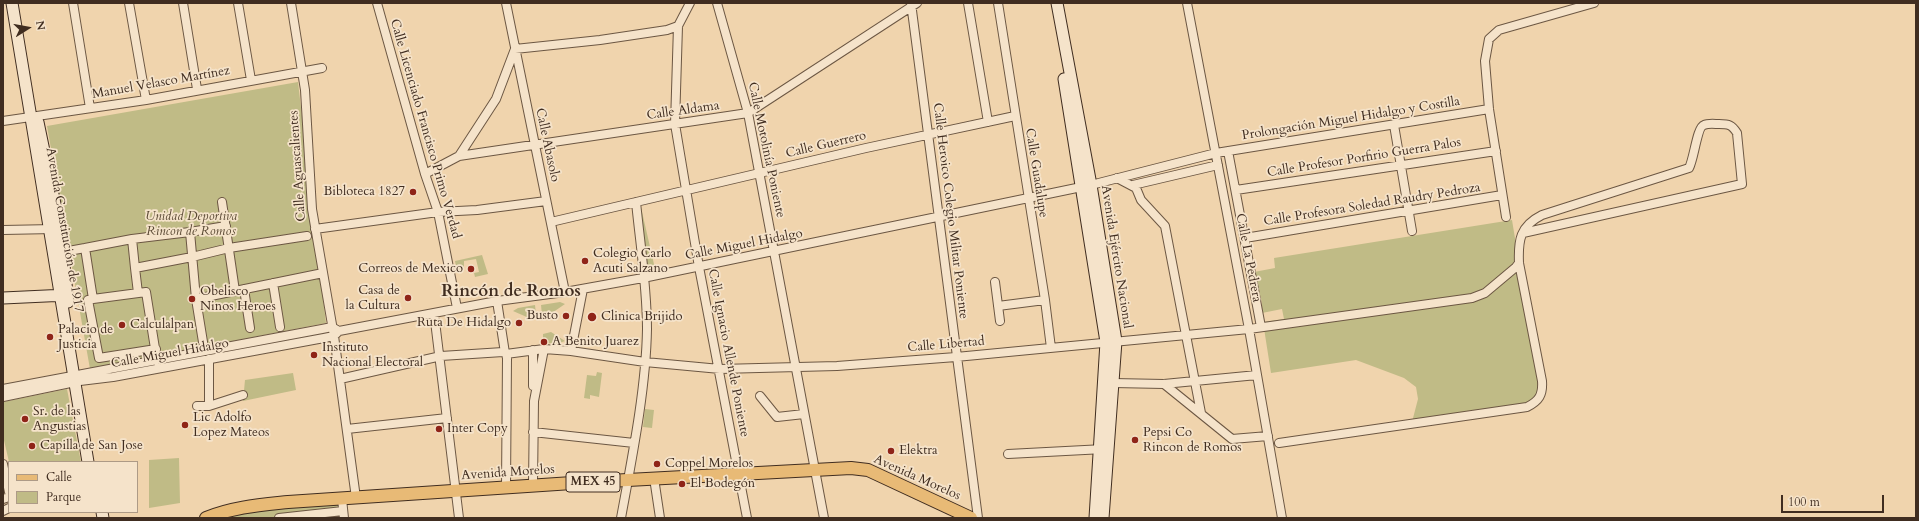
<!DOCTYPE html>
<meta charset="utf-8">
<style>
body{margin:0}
#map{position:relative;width:1919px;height:521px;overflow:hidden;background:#f0d4ad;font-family:Cardo,serif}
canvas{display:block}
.frame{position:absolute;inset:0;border:4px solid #402d20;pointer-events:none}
.legend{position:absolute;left:8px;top:461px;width:130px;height:52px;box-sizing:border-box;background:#f5e3ca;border:1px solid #ad9a86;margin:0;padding:5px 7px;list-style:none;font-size:12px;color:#402d20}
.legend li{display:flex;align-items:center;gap:8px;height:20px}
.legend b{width:20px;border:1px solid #ad9a86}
.north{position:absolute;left:8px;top:8px;width:40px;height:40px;-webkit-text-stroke:3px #f5e3ca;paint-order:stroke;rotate:79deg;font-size:11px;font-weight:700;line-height:16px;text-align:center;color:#402d20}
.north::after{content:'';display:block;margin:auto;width:14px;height:18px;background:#402d20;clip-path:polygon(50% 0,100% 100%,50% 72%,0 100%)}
.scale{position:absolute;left:1781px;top:495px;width:103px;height:18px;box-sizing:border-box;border:2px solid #402d20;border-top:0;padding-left:5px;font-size:12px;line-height:14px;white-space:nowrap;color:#402d20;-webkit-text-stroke:3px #f5e3ca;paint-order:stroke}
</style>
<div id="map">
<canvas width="1919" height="521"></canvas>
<div class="frame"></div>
<ul class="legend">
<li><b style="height:5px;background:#e8ba76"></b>Calle</li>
<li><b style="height:11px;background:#c0bb86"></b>Parque</li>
</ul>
<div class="north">N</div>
<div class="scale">100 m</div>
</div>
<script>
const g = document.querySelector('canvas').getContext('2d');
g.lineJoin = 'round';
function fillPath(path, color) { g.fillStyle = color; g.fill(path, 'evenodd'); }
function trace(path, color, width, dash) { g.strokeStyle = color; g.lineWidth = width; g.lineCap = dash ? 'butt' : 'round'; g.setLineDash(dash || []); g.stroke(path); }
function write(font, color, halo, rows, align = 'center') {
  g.font = font + ' Cardo,serif'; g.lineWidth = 3.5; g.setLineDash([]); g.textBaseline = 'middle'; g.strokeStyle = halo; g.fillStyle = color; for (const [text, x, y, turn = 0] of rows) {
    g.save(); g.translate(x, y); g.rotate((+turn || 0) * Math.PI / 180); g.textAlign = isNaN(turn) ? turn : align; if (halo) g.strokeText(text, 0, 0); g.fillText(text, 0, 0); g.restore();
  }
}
const green = new Path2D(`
 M298 82 326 323 90 369 47 126Z
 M640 203 656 273 647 275 637 204Z
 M1512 220 1538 378C1539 389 1539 395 1530 402L1412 422 1418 399 1416 387 1404 378 1356 360 1271 373 1263 322 1284 319 1282 309 1262 313V303L1254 272 1275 268 1274 258Z
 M482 255 488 274 475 277 474 273 479 272 476 259 464 261V271L457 272 455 261Z
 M560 302 565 304 549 315H542L541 305Z
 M535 305 536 315 529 318 513 311 518 308Z
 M551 332 565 341 557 344 547 343 546 341 543 339V334Z
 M597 372 602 373 599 397 590 395V399L584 398 587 375 596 376Z
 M293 373 296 390 243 401 245 380Z
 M67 389 81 462H9L3 436V402Z
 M645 409 654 410 652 428 643 427Z
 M179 458 180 503 149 508V460Z
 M342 499 343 514 289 518H210Z`);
const street = new Path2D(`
 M73 3 90 108
 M129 3 146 100
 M183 3 197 89
 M238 3 251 80
 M291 3 305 90 312 209 334 336 356 498
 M377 3 425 174 438 212 457 308
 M506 3 565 292
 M690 3 678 26 675 124 699 267 747 518
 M717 3 748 113 824 518
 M911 3 978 518
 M968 3 988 122
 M998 3 1045 300 1051 348
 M1187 3 1249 329 1282 518
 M3 121 146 100 322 68
 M1394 125 1412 231
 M1228 151 1261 327
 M459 156 496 99 515 49 600 40 667 30 678 26
 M425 174 459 156 748 113 917 3
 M1117 178 1136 188 1141 200 1165 226 1201 413
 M1133 185 1218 165
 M1236 190 1496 151
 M222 202 235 291
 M1506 217 1489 109 1485 61 1489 39 1499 30 1594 3
 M551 222 866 148 1015 116
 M315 229 438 212 477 210 546 201
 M3 230 54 229
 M190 232 196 299 203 342
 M1245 238 1502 195
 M132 239 190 232 226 226
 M85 248 132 239 135 268
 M63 252 85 248 93 299 146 292 157 361
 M995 282 1000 321
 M273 283 280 327
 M244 289 250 328
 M138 293 135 268 192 257 229 248 307 236
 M93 299 88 300 99 358 156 349
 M196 299 323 273
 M497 301 505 353
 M998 306 1045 300
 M434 313 459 518
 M533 350V386
 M571 351 583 289
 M506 354 507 358 506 487
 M340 379 441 356 503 352 506 354 544 349 571 351 645 362 720 369 837 366 956 357 1249 329 1472 298 1485 293 1516 267 1519 263
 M1113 383 1164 384 1257 375
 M1164 384 1232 439 1268 436
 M3 389 322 329 332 327 337 330
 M760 396 777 417 804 414
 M3 397 80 381 113 377 324 338 334 336 339 331 497 301 565 292 643 278 1091 185 1216 153 1489 109
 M197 406H209V359
 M209 406 243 395
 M347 429 447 418
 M533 432 634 443
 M1279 443 1527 407C1539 401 1543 395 1542 381L1519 263C1518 240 1520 226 1542 215L1689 168C1694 159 1697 127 1704 125 1708 123 1715 124 1719 124 1729 124 1732 125 1737 133L1742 184 1523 233
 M1008 454 1104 449
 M3 464 9 492
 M654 478 660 518
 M533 485 534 401 544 349
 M3 499 9 497
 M342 499 344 518
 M3 511 9 508
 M279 518 343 511
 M621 518C632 458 646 389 647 329 647 286 640 243 636 202`);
const secondary = new Path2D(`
 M12 3 88 462
 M1057 3 1091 185 1116 341 1103 518
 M1064 79 1106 342 1095 518
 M38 122 60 228 68 302
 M3 298 67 295
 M102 512 103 518`);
const primary = new Path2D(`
 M206 518C233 507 260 505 288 502L572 483 851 468 868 470 971 518`);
const markers = [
 [413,192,4,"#8f2418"],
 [585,261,4,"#8f2418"],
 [471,269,4,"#8f2418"],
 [408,298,4,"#8f2418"],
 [192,299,4,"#8f2418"],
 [566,316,4,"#8f2418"],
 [592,317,5,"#8f2418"],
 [519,323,4,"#8f2418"],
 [122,325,4,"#8f2418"],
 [50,337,4,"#8f2418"],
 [544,342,4,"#8f2418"],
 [314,355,4,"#8f2418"],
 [25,419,4,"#8f2418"],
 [185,425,4,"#8f2418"],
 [439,429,4,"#8f2418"],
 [1135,440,4,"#8f2418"],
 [32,446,4,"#8f2418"],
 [891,451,4,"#8f2418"],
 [657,464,4,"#8f2418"],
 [682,484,4,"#8f2418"]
];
const shields = [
 [593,482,54]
];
const shieldNames = [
 ["MEX 45",593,482]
];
const streetNames = [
 ["Manuel Velasco Martínez",161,83,-10],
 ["Calle Aldama",683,111,-8],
 ["Prolongación Miguel Hidalgo y Costilla",1351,119,-9],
 ["Calle Licenciado Francisco Primo Verdad",425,129,74],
 ["Calle Abasolo",547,145,78],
 ["Calle Guerrero",826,145,-13],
 ["Calle Motolinía Poniente",766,150,78],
 ["Calle Profesor Porfirio Guerra Palos",1364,158,-9],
 ["Calle Aguascalientes",298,166,-94],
 ["Calle Guadalupe",1036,173,81],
 ["Calle Profesora Soledad Raudry Pedroza",1372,205,-9],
 ["Calle Heroico Colegio Militar Poniente",950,211,83],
 ["Avenida Constitución de 1917",64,230,80],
 ["Calle Miguel Hidalgo",744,245,-11],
 ["Avenida Ejército Nacional",1116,257,81],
 ["Calle La Pedrera",1248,258,79],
 ["Calle Libertad",946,345,-5],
 ["Calle Ignacio Allende Poniente",728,353,79],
 ["Calle Miguel Hidalgo",170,354,-10],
 ["Avenida Morelos",508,473,-4],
 ["Avenida Morelos",917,478,24]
];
const poiNames = [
 ["Bibloteca 1827",405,192,"right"],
 ["Colegio Carlo",593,254],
 ["Acuti Salzano",593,269],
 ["Correos de Mexico",463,269,"right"],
 ["Casa de",400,291,"right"],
 ["la Cultura",400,306,"right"],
 ["Obelisco",200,292],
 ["Ninos Heroes",200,307],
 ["Busto",558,316,"right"],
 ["Clinica Brijido",601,317],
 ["Ruta De Hidalgo",511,323,"right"],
 ["Calculalpan",130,325],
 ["Palacio de",58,330],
 ["Justicia",58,345],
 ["A Benito Juarez",552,342],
 ["Instituto",322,348],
 ["Nacional Electoral",322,363],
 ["Sr. de las",33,412],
 ["Angustias",33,427],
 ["Lic Adolfo",193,418],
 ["Lopez Mateos",193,433],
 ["Inter Copy",447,429],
 ["Pepsi Co",1143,433],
 ["Rincon de Romos",1143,448],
 ["Capilla de San Jose",40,446],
 ["Elektra",899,451],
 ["Coppel Morelos",665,464],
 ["El Bodegón",690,484]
];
const parkNames = [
 ["Unidad Deportiva",191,217],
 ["Rincon de Romos",191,232]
];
const districtNames = [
 ["Rincón de Romos",511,292]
];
fillPath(green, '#c0bb86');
trace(street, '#6c5743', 10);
trace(secondary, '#402d20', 13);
trace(primary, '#402d20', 14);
trace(street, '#f5e3ca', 8);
trace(secondary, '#f5e3ca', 11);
trace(primary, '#e8ba76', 12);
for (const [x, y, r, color] of markers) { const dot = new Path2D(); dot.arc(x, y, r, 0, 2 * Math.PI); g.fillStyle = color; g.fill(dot); trace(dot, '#f5e3ca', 1.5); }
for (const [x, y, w] of shields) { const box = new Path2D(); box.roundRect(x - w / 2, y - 10, w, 20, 3); g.fillStyle = '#f5e3ca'; g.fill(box); trace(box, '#402d20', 1); }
write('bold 12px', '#402d20', null, shieldNames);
write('13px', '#402d20', '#f5e3ca', streetNames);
write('13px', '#402d20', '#f5e3ca', poiNames, 'left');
write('italic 13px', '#5a4934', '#f5e3ca', parkNames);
write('bold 17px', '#402d20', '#f5e3ca', districtNames);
</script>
